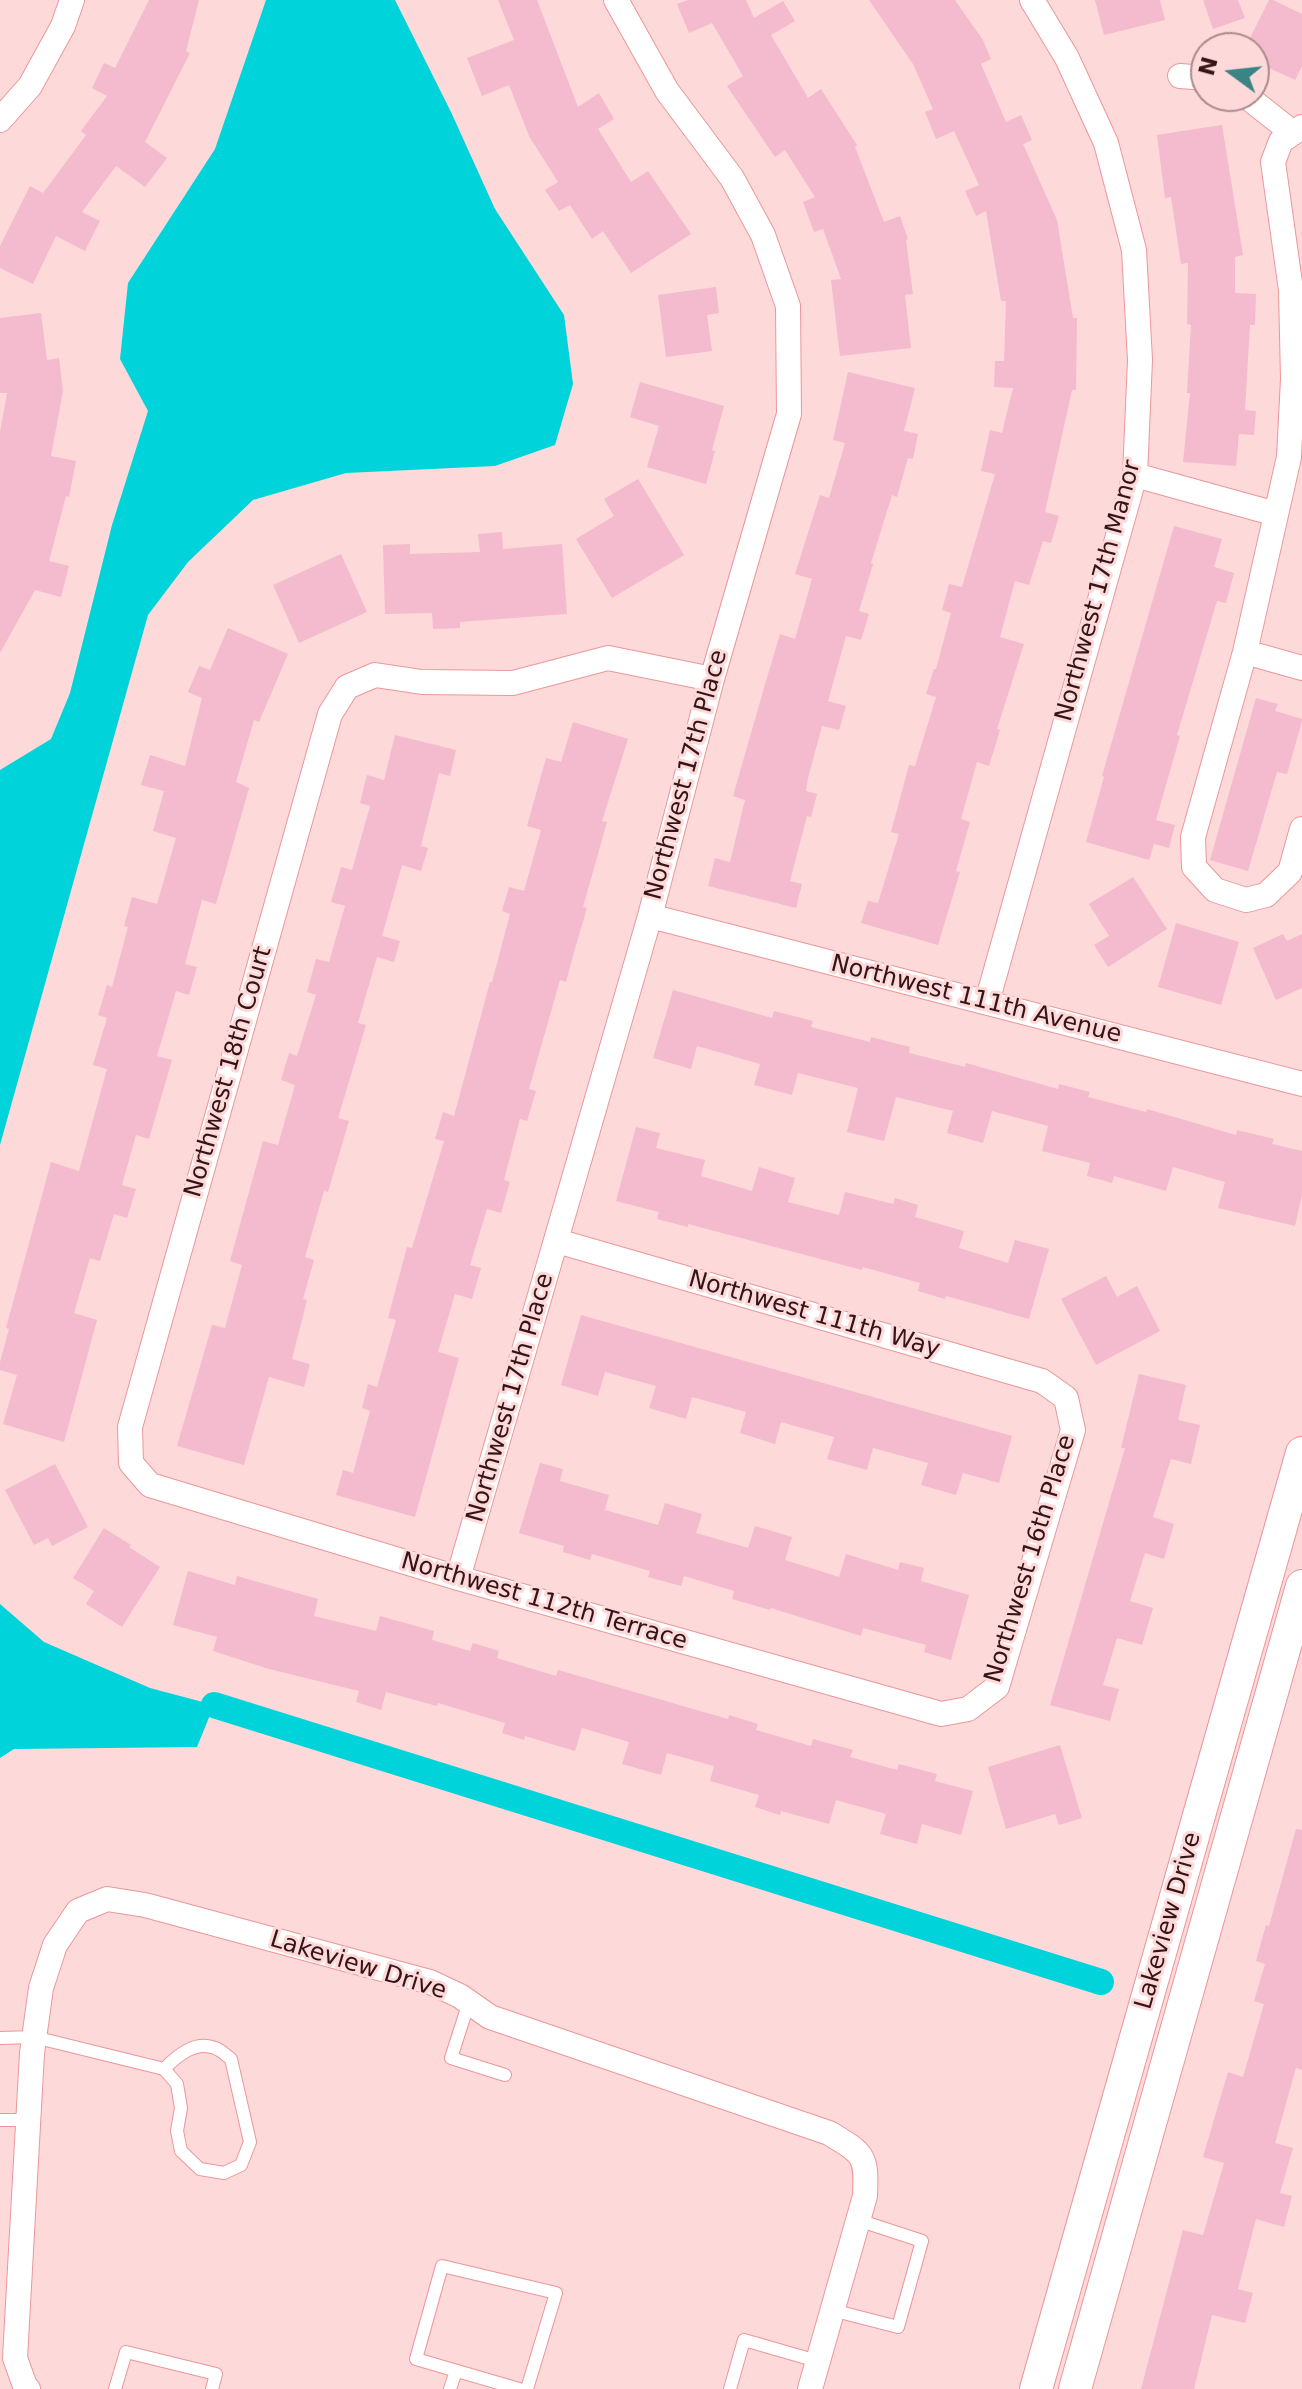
<!DOCTYPE html>
<style>
body{margin:0}
#map{position:relative;width:1302px;height:2389px;overflow:hidden;background:#fdd9d9;font-family:"DejaVu Sans",sans-serif}
canvas{display:block}
.north{position:absolute;left:1190px;top:32px;width:80px;height:80px;box-sizing:border-box;background:#fdd9d9;border:2px solid #ad8a8b;border-radius:50%;rotate:285deg;font-size:22px;font-weight:700;line-height:32px;text-align:center;color:#341416}
.north::after{content:'';display:block;margin:auto;width:28px;height:36px;background:#3b8486;clip-path:polygon(50% 0,100% 100%,50% 72%,0 100%)}
</style>
<div id="map">
<canvas width="1302" height="2389"></canvas>
<div class="north">N</div>
</div>
<script>
const g = document.querySelector('canvas').getContext('2d');
g.lineJoin = 'round';
function fillPath(path, color) { g.fillStyle = color; g.fill(path, 'evenodd'); }
function trace(path, color, width, dash) { g.strokeStyle = color; g.lineWidth = width; g.lineCap = dash ? 'butt' : 'round'; g.setLineDash(dash || []); g.stroke(path); }
function write(font, color, halo, rows, align = 'center') {
  g.font = font + ' "DejaVu Sans",sans-serif'; g.lineWidth = 6; g.setLineDash([]); g.textBaseline = 'middle'; g.strokeStyle = halo; g.fillStyle = color; for (const [text, x, y, turn = 0] of rows) {
    g.save(); g.translate(x, y); g.rotate((+turn || 0) * Math.PI / 180); g.textAlign = isNaN(turn) ? turn : align; if (halo) g.strokeText(text, 0, 0); g.fillText(text, 0, 0); g.restore();
  }
}
const water = new Path2D(`
 M266 0H395L451 112 495 209 564 315 573 384 555 445 495 466 346 473 253 500 188 562 148 615 0 1145V770L51 739 70 693 112 525 148 411 120 359 128 283 215 149Z
 M0 1604 44 1642 150 1688 214 1705 197 1747 14 1749 0 1758Z`);
const canal = new Path2D(`
 M214 1705 1101 1982`);
const building = new Path2D(`
 M149 0H199L186 51 190 53 145 142 167 158 145 187 116 166 82 212 100 221 85 251 56 236 33 284 0 268V246L30 186 43 193 86 135 81 131 107 96 92 88 104 63 115 68Z
 M498 0H537L578 107 599 93 614 119 598 129 631 182 648 171 691 234 631 273 603 231 592 239 570 205 559 211 545 190 558 182 529 136 509 85 482 96 467 58 514 40Z
 M688 0H746L754 18 783 1 795 21 771 35 808 98 821 89 857 145 855 147 884 222 900 216 908 239 906 240 913 294 905 295 911 348 840 356 831 280 841 279 823 229 814 232 803 202 815 197 785 150 775 157 727 86 743 76 712 23 689 33 677 4Z
 M869 0H955L983 40 991 59 981 64 1006 122 1021 115 1032 140 1023 144 1057 220 1073 318H1077L1076 390H1072L1045 512 1059 516 1051 543 1043 541 1029 585 1015 581 1000 637 1024 644 997 729 1000 730 989 766 977 762 961 819 970 822 956 871 960 872 938 945 861 923 868 901 878 903 899 834 891 832 909 765 915 766 936 697 926 694 934 669H936L951 613 942 610 949 584 962 587 995 474 981 471 990 430 1002 433 1013 388 994 387 995 361H1004L1006 301H1001L986 211 976 216 965 191 979 185 954 131 936 139 925 112 933 109 913 64Z
 M1095 0H1160L1165 20 1104 35Z
 M1203 0H1238L1245 18 1213 29Z
 M1269 0H1273L1302 14V66L1295 80 1254 61V48H1245Z
 M1222 125 1243 255 1235 257V293L1256 294 1255 325H1250L1245 410 1256 411 1254 435 1239 434 1236 466 1183 462 1190 393H1187L1191 325 1187 324 1188 263 1181 264 1171 197 1165 198 1157 135Z
 M716 287 719 313 707 315 712 351 666 357 658 295Z
 M41 313 47 360 59 358 63 391 51 456 76 461 69 497 66 496 49 561 69 566 61 597 35 590 0 653V432L7 393H0V318Z
 M848 372 915 388 904 431 918 434 913 459 908 458 897 497 892 495 871 563 873 564 859 611 869 614 861 640 846 636 828 701 846 706 839 730 822 726 808 778 806 791 817 794 811 817 807 816 790 881 802 884 796 908 708 886 715 858 730 862 745 800 733 796 766 681 780 634 795 639 812 579 795 574 820 495 829 498 845 443 833 440Z
 M640 382 724 406 712 450 715 451 706 484 647 467 659 426 630 417Z
 M638 479 684 555 612 598 576 539 614 516 604 499Z
 M1174 526 1222 539 1214 567 1234 573 1226 603 1217 601 1177 735 1180 736 1156 820 1175 825 1169 848 1154 844 1149 860 1086 842 1104 777 1102 776Z
 M502 532 503 549 562 544 567 614 460 622V628L433 629 432 613 385 614 383 545 410 544V554L480 552 478 534Z
 M341 554 367 612 299 643 273 585Z
 M228 628 288 654 259 722 254 720 236 782 249 788 216 904 202 900 185 964 197 967 189 995 176 991 157 1056 172 1060 149 1139 136 1135 122 1185 136 1189 127 1218 114 1214 100 1261 90 1258 74 1313 97 1320 64 1442 3 1424 17 1375 0 1370V1362L9 1329 6 1328 51 1162 79 1171 107 1069 93 1065 107 1018 98 1015 107 985 112 987 128 927 124 926 132 897 157 904 176 838 153 831 164 791 141 785 150 755 185 766 202 698 188 692 199 666 210 670Z
 M1256 698 1278 704 1275 711 1302 719V721L1287 774 1277 772 1248 871 1210 860Z
 M573 722 628 739 602 821 607 822 583 907 587 908 574 952 566 982 560 980 529 1089 536 1091 527 1121 520 1119 504 1180 510 1182 501 1213 487 1209 470 1265 481 1268 472 1299 455 1294 438 1352 459 1358 415 1517 336 1495 343 1470 353 1473 370 1411 362 1408 368 1384 377 1387 396 1320 388 1318 407 1247 412 1248 444 1141 435 1139 443 1112 454 1116 490 982H492L510 914 502 911 509 887 524 891 541 830 527 826 546 758 561 762Z
 M395 735 456 750 450 776 439 773 421 846 428 848 421 871 402 865 382 936 400 941 394 962 377 957 358 1023 366 1025 338 1118 349 1121 328 1192 324 1191 305 1257 314 1260 303 1299 307 1300 292 1359 310 1364 304 1387 269 1377 244 1465 177 1446 212 1325 225 1328 242 1265 230 1261 263 1141 278 1145 295 1085 281 1080 289 1053 297 1056 316 995 307 992 316 959 329 962 345 906 331 902 341 867 352 870 370 806 360 803 367 775 384 780Z
 M1133 877 1167 929 1108 967 1094 945 1109 936 1089 904Z
 M1176 923 1239 942 1221 1005 1158 987Z
 M1283 934 1287 941 1302 934V988L1276 1000 1253 948Z
 M673 990 772 1018 774 1011 813 1021 811 1027 870 1042 871 1037 910 1047 909 1053 965 1067 966 1063 1058 1089 1059 1084 1090 1092 1088 1097 1146 1112 1147 1109 1236 1135 1237 1130 1274 1139 1272 1144 1302 1151V1195L1295 1226 1218 1208 1225 1182 1173 1167 1166 1191 1114 1176 1112 1183 1087 1176 1090 1163 1042 1151 1048 1126 992 1111 983 1143 947 1133 953 1111 896 1097 884 1141 847 1132 858 1088 798 1073 792 1095 754 1085 760 1064 697 1046 691 1069 653 1058Z
 M636 1127 660 1133 656 1148 705 1160 701 1176 752 1191 759 1167 795 1178 788 1202 839 1215 845 1192 893 1204 895 1198 918 1205 915 1217 964 1231 959 1248 1008 1263 1015 1240 1049 1249 1029 1319 946 1296 945 1299 918 1291 920 1283 863 1267 862 1270 688 1224V1227L657 1219 659 1212 616 1201Z
 M1106 1276 1117 1297 1137 1286 1160 1331 1096 1365 1061 1299Z
 M581 1315 1012 1436 999 1483 963 1473 956 1495 921 1485 928 1463 873 1448 867 1470 827 1459 834 1437 781 1422 775 1444 740 1433 746 1412 692 1397 686 1419 649 1408 656 1386 605 1372 598 1396 561 1385Z
 M1139 1374 1186 1385 1178 1420 1200 1425 1191 1464 1171 1459 1153 1517 1174 1524 1164 1559 1145 1553 1130 1601 1153 1608 1142 1645 1117 1638 1103 1685 1119 1689 1110 1721 1050 1705 1125 1448H1121Z
 M540 1463 563 1469 560 1481 609 1495 605 1510 658 1525 665 1503 702 1514 696 1533 748 1548 755 1526 792 1537 785 1560 839 1577 846 1554 898 1570 900 1562 924 1568 921 1581 969 1595 951 1660 924 1652 926 1645 863 1628 861 1636 771 1608 770 1610 732 1599 734 1591 684 1576 681 1586 648 1577 650 1571 592 1554 590 1560 563 1552 564 1546 519 1533Z
 M55 1464 88 1527 52 1546 48 1538 34 1545 5 1490Z
 M104 1528 131 1545 129 1547 160 1567 122 1627 86 1604 94 1591 73 1578Z
 M188 1571 235 1585 237 1576 318 1599 314 1616 376 1631 380 1616 434 1631 432 1640 470 1651 473 1643 499 1651 497 1658 556 1676 558 1670 728 1719 729 1715 758 1724 756 1730 811 1746 813 1739 853 1750 850 1757 897 1770 899 1764 937 1774 935 1781 973 1791 961 1835 922 1824 917 1844 880 1834 886 1814 836 1800 829 1824 781 1811 780 1815 755 1807 759 1795 710 1781 714 1766 667 1753 661 1775 622 1764 629 1742 582 1728 575 1751 525 1736 524 1740 502 1733 505 1723 438 1703 437 1706 386 1692 381 1710 356 1702 359 1691 269 1669 213 1651 217 1637 173 1625Z
 M1060 1745 1082 1818 1059 1825 1055 1814 1006 1829 988 1767Z
 M1296 1829 1302 1830V2070L1296 2068 1275 2143 1293 2148 1280 2193 1292 2196 1284 2227 1256 2219 1238 2289 1253 2293 1245 2323 1212 2315 1194 2389H1141L1183 2230 1203 2235 1224 2163 1203 2157 1228 2072 1243 2077 1264 2004 1254 2001 1265 1964 1256 1961 1266 1925 1269 1926Z`);
const service = new Path2D(`
 M469 2002 451 2058 505 2075
 M0 2038 34 2037 164 2069 177 2084 181 2108 177 2131 181 2151 200 2169 224 2173 241 2165 250 2142 231 2059C227 2056 221 2050 215 2048 195 2040 177 2056 164 2069
 M0 2120H28
 M832 2310 898 2327 922 2241 858 2220
 M115 2389 126 2352 216 2374 212 2389
 M450 2389 456 2371
 M519 2389 416 2359 442 2266 556 2293 527 2389
 M730 2389 744 2340 817 2361`);
const minor = new Path2D(`
 M1180 76 1206 78
 M1246 96 1293 133
 M0 120 30 86 63 26 72 0
 M1302 127 1281 141 1273 162 1291 290 1293 379 1289 457 1245 652 1193 837 1194 867 1215 890 1246 900 1266 895 1290 872 1302 829
 M1135 475 1276 514
 M1245 652 1302 668
 M650 916 1302 1084
 M987 1002 1135 475 1140 360 1134 250 1106 143 1067 58 1032 0
 M557 1241 1042 1381 1066 1398 1073 1430 997 1687 968 1709 941 1714 458 1578 150 1485 131 1463 130 1427 330 714 347 687 375 675 422 682 513 683 608 658 712 679
 M458 1578 650 916 712 679 789 414 788 306 763 235 732 178 667 91 616 0
 M28 2389 25 2386 15 2358 32 2053 41 1988 55 1945 78 1911 107 1899 145 1905 430 1982 460 1996 490 2017 829 2133C864 2154 867 2155 865 2196L810 2389`);
const tertiary = new Path2D(`
 M1036 2389 1302 1453
 M1075 2389 1302 1586`);
const streetNames = [
 ["Northwest 17th Manor",1099,591,-75],
 ["Northwest 17th Place",687,775,-75],
 ["Northwest 111th Avenue",976,1000,14],
 ["Northwest 18th Court",229,1072,-74],
 ["Northwest 111th Way",814,1315,16],
 ["Northwest 17th Place",511,1398,-74],
 ["Northwest 16th Place",1031,1559,-73],
 ["Northwest 112th Terrace",544,1602,16],
 ["Lakeview Drive",1169,1921,-74],
 ["Lakeview Drive",358,1966,17]
];
fillPath(water, '#00d3d9');
trace(canal, '#00d3d9', 26);
fillPath(building, '#f3bbcd');
trace(service, '#eb9799', 14);
trace(minor, '#eb9799', 26);
trace(tertiary, '#eb9799', 34);
trace(service, '#fff', 12);
trace(minor, '#fff', 24);
trace(tertiary, '#fff', 32);
write('24px', '#341416', '#fdd9d9', streetNames);
</script>
